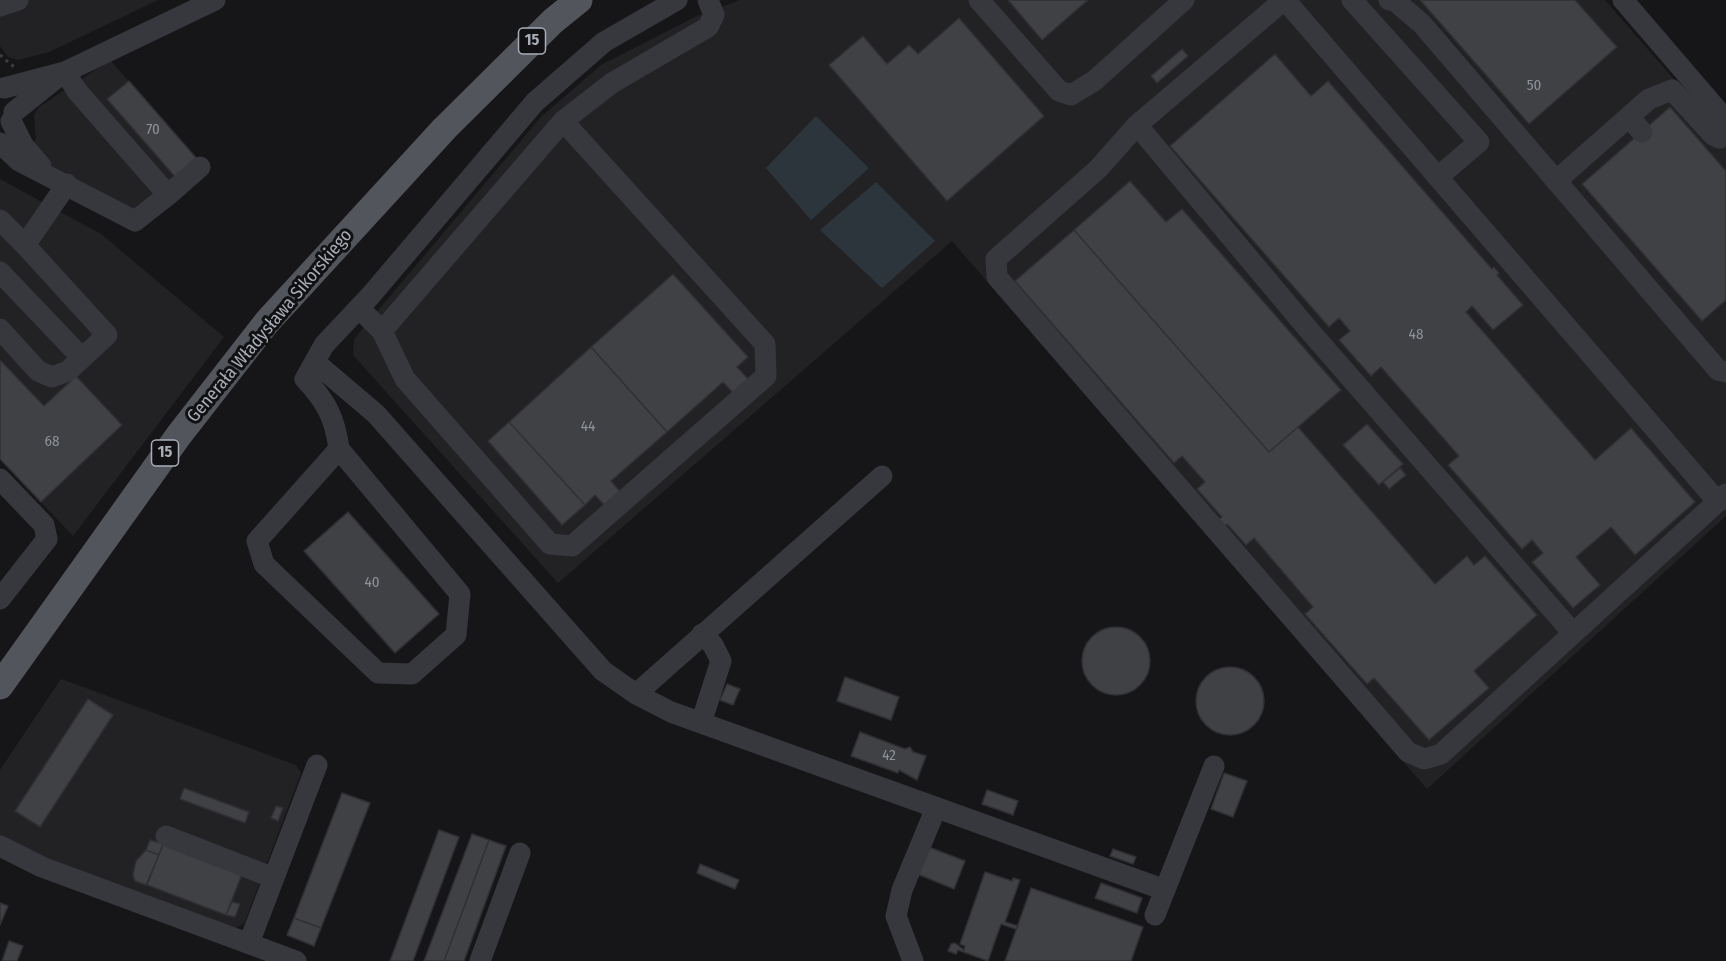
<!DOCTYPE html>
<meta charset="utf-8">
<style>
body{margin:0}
canvas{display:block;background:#161618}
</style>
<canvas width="1726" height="961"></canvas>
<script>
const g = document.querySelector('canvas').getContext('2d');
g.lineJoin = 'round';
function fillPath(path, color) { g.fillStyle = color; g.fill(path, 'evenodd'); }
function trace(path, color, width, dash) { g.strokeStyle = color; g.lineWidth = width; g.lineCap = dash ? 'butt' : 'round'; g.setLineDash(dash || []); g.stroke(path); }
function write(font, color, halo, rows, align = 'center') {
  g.font = font + ' "Fira Sans Condensed",sans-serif'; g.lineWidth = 6; g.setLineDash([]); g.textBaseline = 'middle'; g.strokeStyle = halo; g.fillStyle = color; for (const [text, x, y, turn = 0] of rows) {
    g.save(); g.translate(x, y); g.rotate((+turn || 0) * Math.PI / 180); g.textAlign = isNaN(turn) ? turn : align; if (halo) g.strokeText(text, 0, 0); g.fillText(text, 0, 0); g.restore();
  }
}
const built = new Path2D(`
 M0 0H158L49 52 18 60 8 57 0 46Z
 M740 0H1605L1726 139V516L1427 789 952 241 558 583 353 355 354 339 541 117 601 65 697 16Z
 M110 60 207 171 152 219 51 166 32 146 36 139 34 115 39 107Z
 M0 179 101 234 224 337 73 536 0 459Z
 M61 679 296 765 301 773 244 924 235 928 49 859 0 838V770Z`);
const water = new Path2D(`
 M816 116 869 168 811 220 766 168Z
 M876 182 935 241 882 288 820 230Z`);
const building = new Path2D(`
 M1008 0H1088L1042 40Z
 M1420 0H1575L1617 47 1529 124Z
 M959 18 1044 116 947 201 829 65 863 36 887 64 909 45 918 54Z
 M1182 49 1188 56 1157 83 1151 76Z
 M1275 54 1311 96 1328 81 1492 269 1494 267 1499 273 1497 275 1523 305 1493 330 1472 306 1466 312 1595 460 1631 428 1695 502 1635 555 1611 527 1576 557 1600 585 1573 608 1532 562 1543 553 1532 540 1522 549 1448 465 1459 456 1381 367 1371 376 1339 340 1350 331 1339 318 1329 327 1170 146Z
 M129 81 198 160 177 179 107 99Z
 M1670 107 1726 171V300L1702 321 1582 184Z
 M1130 181 1166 222 1182 209 1341 390 1269 452 1074 230Z
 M1074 230 1269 452 1298 427 1435 584 1467 556 1474 565 1485 556 1537 615 1474 671 1489 688 1429 740 1374 678 1367 684 1305 614 1313 607 1254 538 1246 545 1227 524 1225 526 1219 519 1222 517 1197 489 1205 482 1182 456 1174 463 1015 281Z
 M673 274 748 357 737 367 749 380 734 394 723 382 667 432 591 347Z
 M591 347 667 432 611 481 623 495 608 509 595 495 585 505 509 422Z
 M0 360 44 406 76 376 122 425 41 502 0 459Z
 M509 422 585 505 562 525 488 441Z
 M1367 424 1403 464 1379 485 1343 445Z
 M1400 468 1406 475 1389 489 1383 482Z
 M348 512 439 614 395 653 304 551Z
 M1082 661a34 34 0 1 1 68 0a34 34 0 1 1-68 0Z
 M1196 701a34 34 0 1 1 68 0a34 34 0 1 1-68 0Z
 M845 677 899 697 891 720 837 701Z
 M727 684 740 689 733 705 720 700Z
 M88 699 113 715 40 827 15 811Z
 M860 732 905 749 910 747 913 752 926 756 917 780 899 770 898 773 851 756Z
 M1224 773 1247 781 1233 817 1211 809Z
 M184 788 249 812 245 823 180 799Z
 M987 790 1018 801 1013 815 982 804Z
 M342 793 370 803 321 928 294 918Z
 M276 806 283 808 278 821 271 818Z
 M439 830 459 837 413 961H390Z
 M472 834 489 840 444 961H424Z
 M150 840 163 844 159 855 146 850Z
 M489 840 506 846 464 961H444Z
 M163 844 242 874 226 915 147 885Z
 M926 846 965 861 954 889 915 873Z
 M1113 849 1136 857 1133 864 1110 856Z
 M146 850 159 855 146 885 135 881 133 875 136 861Z
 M700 864 739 880 735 889 697 873Z
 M985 872 1012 881 1013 878 1020 880 1005 922 1018 926 1016 929 1001 924 988 961 958 950 956 954 948 951 951 944 955 943 964 950 965 946 960 944Z
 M1101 883 1142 898 1137 913 1095 898Z
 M1031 888 1143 927 1131 961H1005Z
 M232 902 240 904 235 917 226 915Z
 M0 903 8 906 0 925Z
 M294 918 321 928 314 946 287 935Z
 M9 941 23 946 17 961H2Z`);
const path = new Path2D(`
 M0 55 14 67`);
const minor = new Path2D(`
 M979 0 1059 91 1071 95 1094 81 1184 0
 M1284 0 1137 125 1308 329 1573 633
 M1285 0 1718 502
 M1352 0 1479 142 1438 177
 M1389 0 1395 1 1422 24 1718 370 1726 372
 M1623 0 1726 120
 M0 6 18 0
 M65 72 77 91 168 195 200 167
 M4 88 65 72 215 0
 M14 112 55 79
 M1629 117 1642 132
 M11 121 23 145 41 166
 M1137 125 1098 169 996 259 997 277 1408 752 1424 759 1441 754 1726 494
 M0 143 19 161 135 221 168 195
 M1556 181 1649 99 1672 90 1713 135 1720 138 1726 132
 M0 220 25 245
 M0 272 82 358
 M359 308 382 331 405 379 550 544 572 546 766 376 765 344 563 121
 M0 329 38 371 52 377 68 371 107 335 25 245 67 184
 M382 331 563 121 612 83 708 27 714 15 708 0
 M316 363 376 414 603 671 636 694 671 712 1165 890
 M339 449 460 594 456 635 412 674 378 673 264 564 257 541 339 449C335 418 326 401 305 379L324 345 371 295 535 102 604 42 677 0
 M0 479 44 525 47 539 0 599
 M636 694 882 476
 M701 723 721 661 713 645 702 634
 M166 836 274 878
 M0 846 42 867 296 961
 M1155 915 1214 766
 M249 943 317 765
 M480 961 520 853
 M913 961 896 916 902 890 936 808`);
const major = new Path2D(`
 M0 686 179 435 267 322 445 128 553 21 579 0`);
const numberNames = [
 ["50",1534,86],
 ["70",153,130],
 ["48",1416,335],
 ["44",588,427],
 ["68",52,442],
 ["40",372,583],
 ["42",889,756]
];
const shields = [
 [532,41,27],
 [165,453,27]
];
const shieldNames = [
 ["15",532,41],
 ["15",165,453]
];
const streetNames = [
 ["Generała Władysława Sikorskiego",270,326,-50]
];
fillPath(built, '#222225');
fillPath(water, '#2c353c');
fillPath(building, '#404145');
trace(building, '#303034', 1.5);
trace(path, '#3d3f44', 3, [3, 4.5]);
trace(minor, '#37383d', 21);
trace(major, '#53555c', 27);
write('15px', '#8e929b', null, numberNames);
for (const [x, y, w] of shields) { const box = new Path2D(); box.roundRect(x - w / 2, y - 13, w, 26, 4.5); g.fillStyle = '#111113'; g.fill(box); trace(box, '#a8adb8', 1.5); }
write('bold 16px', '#a8adb8', null, shieldNames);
write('18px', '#a8adb8', '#111113', streetNames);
</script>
